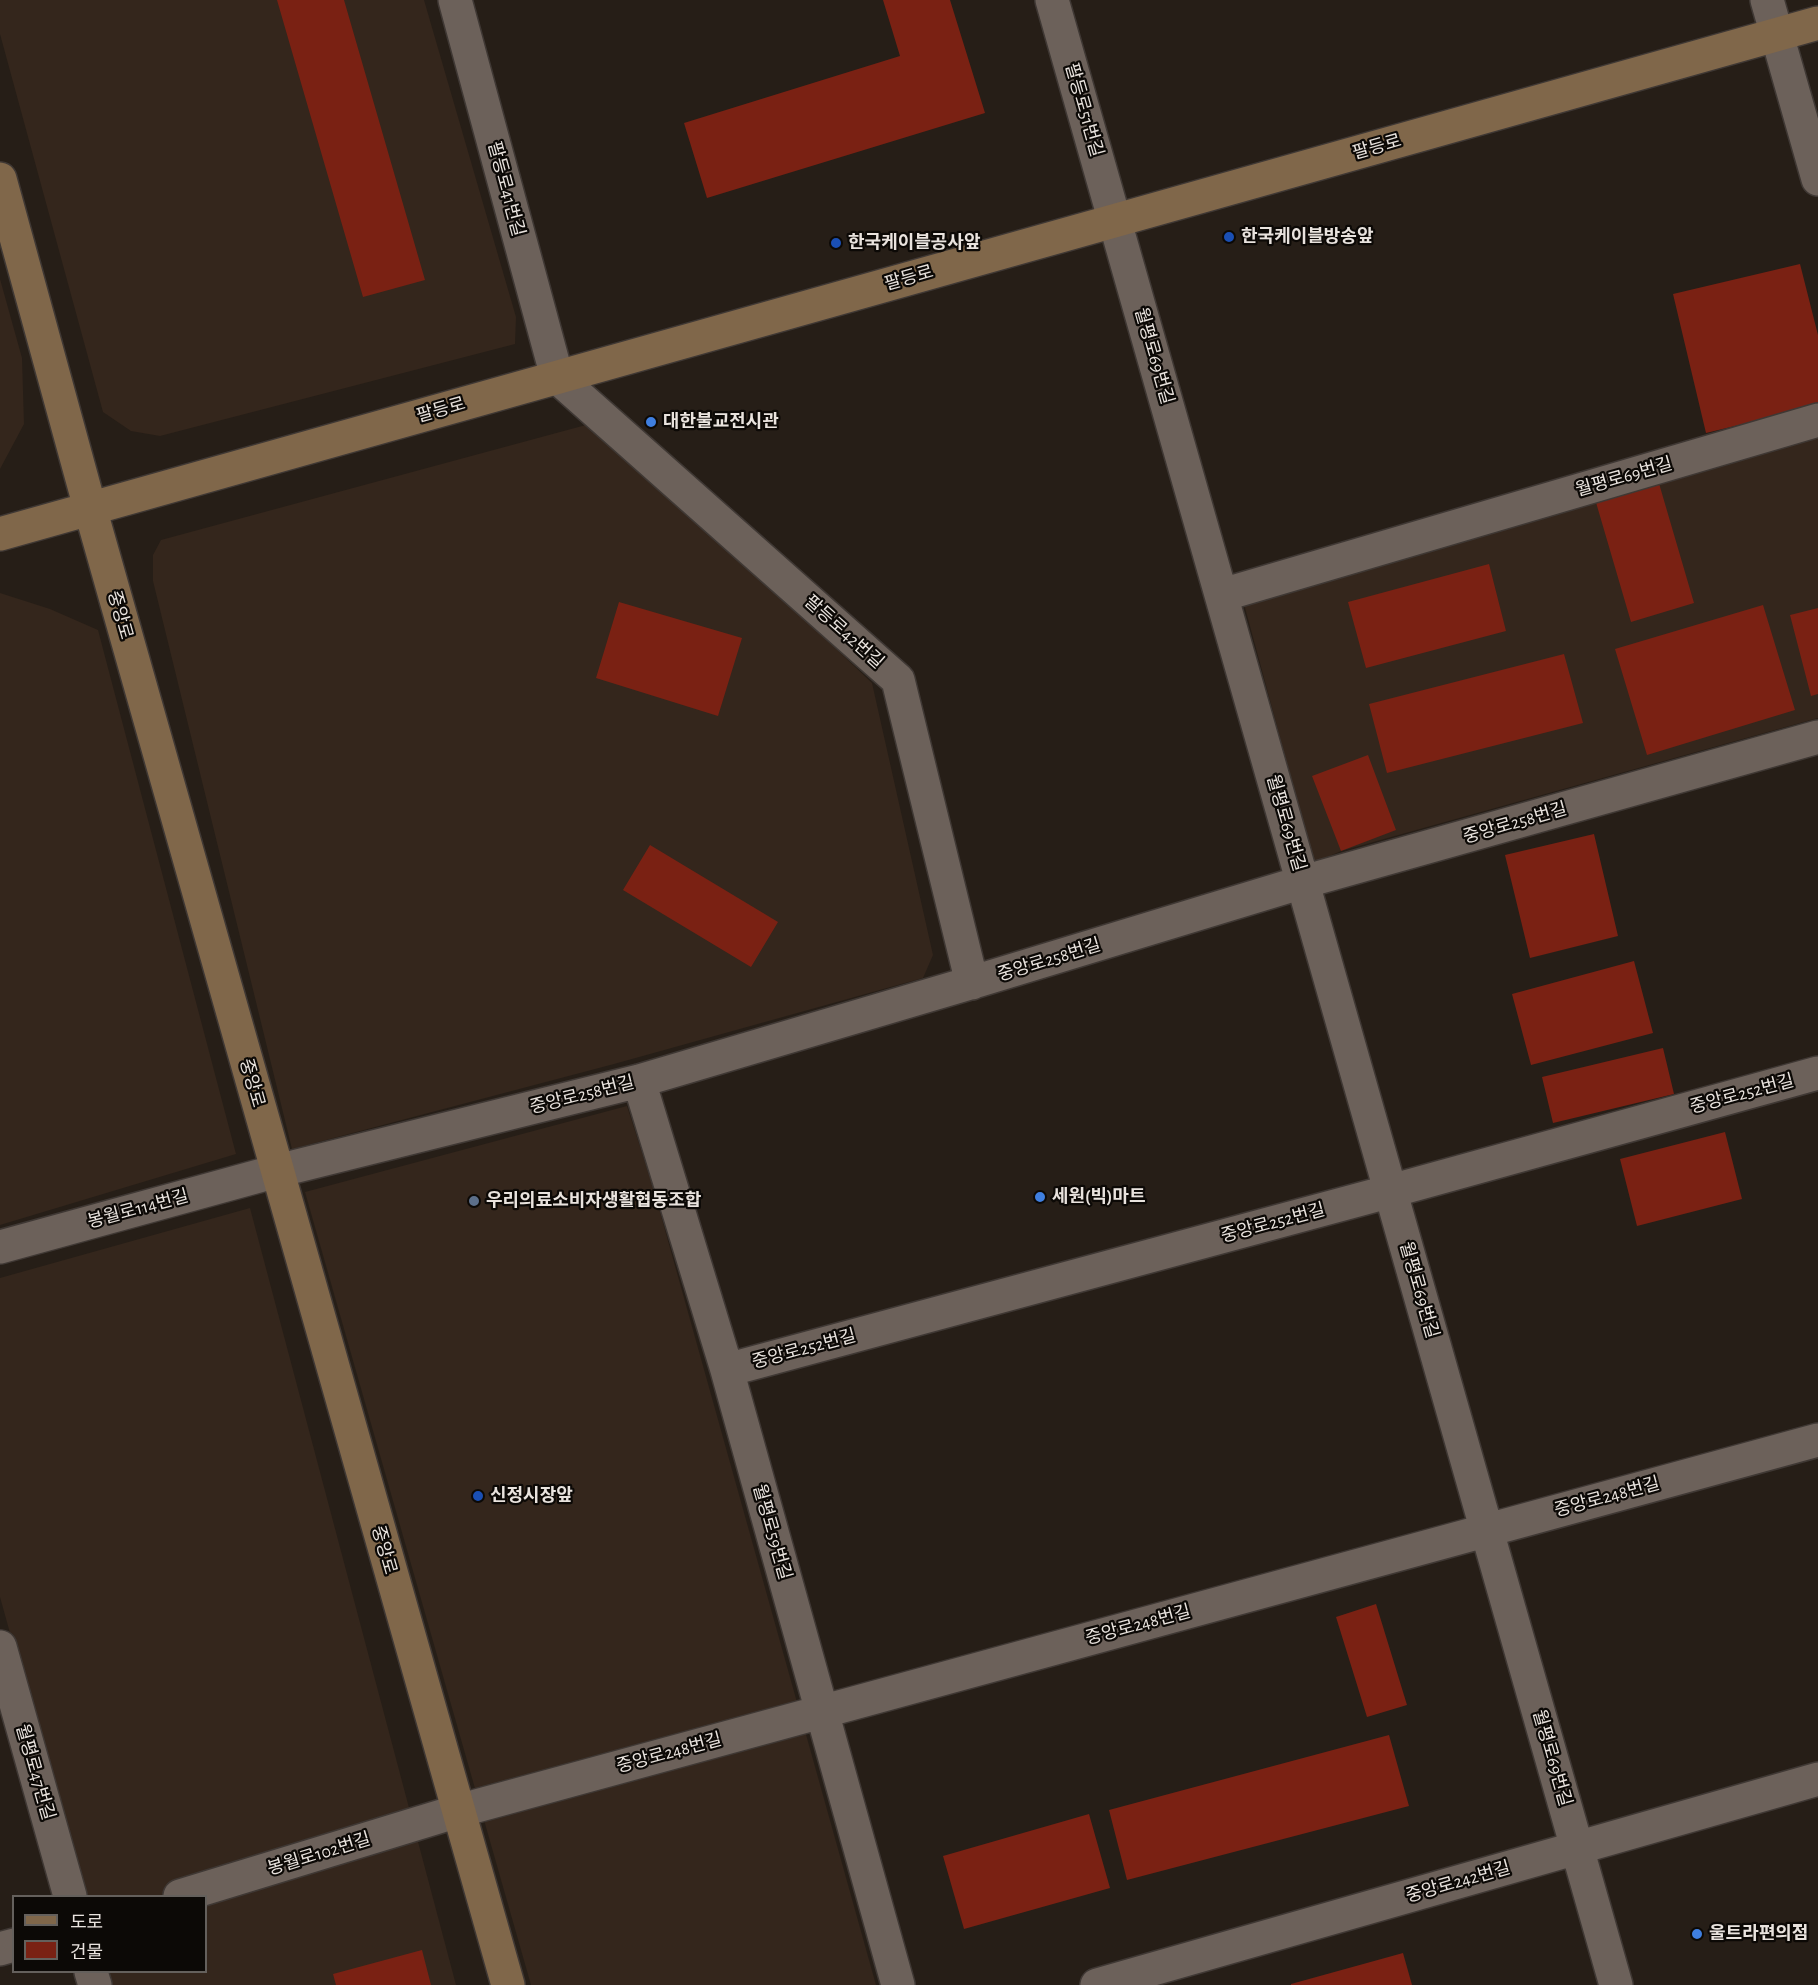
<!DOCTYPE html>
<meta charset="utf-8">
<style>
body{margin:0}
#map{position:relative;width:1818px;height:1985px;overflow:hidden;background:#261e17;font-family:"Alegreya Sans","Noto Sans KR",sans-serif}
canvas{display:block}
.legend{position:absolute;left:12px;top:1895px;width:195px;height:78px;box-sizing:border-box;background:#0c0906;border:2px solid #64605c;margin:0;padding:8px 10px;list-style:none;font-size:18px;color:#e9e3de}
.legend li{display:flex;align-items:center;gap:12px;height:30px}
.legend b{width:30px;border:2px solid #64605c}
</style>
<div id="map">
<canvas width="1818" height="1985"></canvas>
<ul class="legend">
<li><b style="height:8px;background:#80674a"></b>도로</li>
<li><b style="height:16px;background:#7a2113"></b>건물</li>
</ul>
</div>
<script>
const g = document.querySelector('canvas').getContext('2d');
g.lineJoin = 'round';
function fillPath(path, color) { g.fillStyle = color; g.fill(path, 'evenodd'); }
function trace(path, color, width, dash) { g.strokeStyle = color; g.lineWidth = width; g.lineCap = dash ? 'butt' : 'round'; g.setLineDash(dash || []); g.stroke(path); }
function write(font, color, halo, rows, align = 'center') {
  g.font = font + ' "Alegreya Sans","Noto Sans KR",sans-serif'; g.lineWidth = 4.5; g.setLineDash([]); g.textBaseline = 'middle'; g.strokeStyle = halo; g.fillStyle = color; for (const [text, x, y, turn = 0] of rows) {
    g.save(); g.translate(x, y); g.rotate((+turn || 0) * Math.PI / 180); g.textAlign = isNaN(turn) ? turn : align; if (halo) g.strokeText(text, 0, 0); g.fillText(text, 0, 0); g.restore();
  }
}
const built = new Path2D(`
 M0 0H424L516 317 515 344 160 436 131 431 103 412 0 34Z
 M0 279 22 358 24 424 0 469Z
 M597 422 872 683 933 955 923 978 614 1064 292 1149 153 581V555L161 540Z
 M1818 435V718L1341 851 1314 863 1244 604Z
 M0 593 50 609 98 630 236 1154 0 1225Z
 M627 1106 653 1187 876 1985H531L305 1192Z
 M250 1208 456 1985H108L104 1972H206V1896H83L0 1597V1278Z`);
const building = new Path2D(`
 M277 0H344L425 280 363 297Z
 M883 0H950L985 113 707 198 684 123 900 56Z
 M1800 264 1818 335V406L1706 433 1673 294Z
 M1658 480 1694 603 1631 622 1595 499Z
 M1489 564 1506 631 1366 668 1348 602Z
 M619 602 742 638 718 716 596 678Z
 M1763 605 1795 710 1647 755 1615 649Z
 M1818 608V694L1811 696 1790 615Z
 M1564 654 1583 723 1387 773 1369 704Z
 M1368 755 1396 830 1341 851 1312 776Z
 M1594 834 1618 936 1530 958 1505 855Z
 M650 845 778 922 751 967 623 890Z
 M1634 961 1653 1033 1531 1065 1512 994Z
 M1663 1048 1674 1094 1553 1123 1542 1077Z
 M1725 1132 1742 1199 1637 1226 1620 1159Z
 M1376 1604 1407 1705 1367 1717 1336 1617Z
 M1389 1735 1409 1806 1127 1880 1109 1810Z
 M1089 1814 1110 1888 964 1929 943 1856Z
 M422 1950 431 1985H336L333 1974Z
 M1403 1953 1412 1985H1291V1984Z`);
const street = new Path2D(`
 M455 0 557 377 898 680 972 983
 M1052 0 1616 1985
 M1767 0 1818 179
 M1222 595 1818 420
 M639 1081 727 1370 898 1985
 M0 1247 277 1171 639 1081 977 981 1303 882 1818 737
 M727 1370 1391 1191 1818 1073
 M0 1647 70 1896
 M180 1896 458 1811 1818 1440
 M0 1949 14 1945
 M91 1972 95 1985
 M1097 1985 1818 1779`);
const secondary = new Path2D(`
 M0 179 90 508 508 1985
 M0 534 1818 23`);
const markers = [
 [1229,237,6,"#1a4fb4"],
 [836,243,6,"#1a4fb4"],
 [651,422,6,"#3f7fe0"],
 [1040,1197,6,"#3f7fe0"],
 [474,1201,6,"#5c6f8a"],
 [478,1496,6,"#1a4fb4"],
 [1697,1934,6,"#3f7fe0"]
];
const streetNames = [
 ["팔등로51번길",1084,110,74],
 ["팔등로",1377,147,-16],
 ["팔등로41번길",506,189,75],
 ["팔등로",909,278,-16],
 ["월평로69번길",1154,356,74],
 ["팔등로",441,410,-16],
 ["월평로69번길",1624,477,-16],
 ["중앙로",120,615,74],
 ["팔등로42번길",844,632,42],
 ["월평로69번길",1286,823,74],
 ["중앙로258번길",1515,823,-16],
 ["중앙로258번길",1049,960,-17],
 ["중앙로",252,1083,74],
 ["중앙로252번길",1742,1094,-15],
 ["중앙로258번길",582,1095,-14],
 ["봉월로114번길",138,1209,-15],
 ["중앙로252번길",1273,1223,-15],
 ["월평로69번길",1419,1290,74],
 ["중앙로252번길",804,1349,-15],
 ["중앙로248번길",1607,1497,-15],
 ["월평로59번길",772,1532,74],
 ["중앙로",384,1550,74],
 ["중앙로248번길",1138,1625,-15],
 ["중앙로248번길",669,1753,-15],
 ["월평로69번길",1552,1758,74],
 ["월평로47번길",35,1772,74],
 ["봉월로102번길",319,1854,-17],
 ["중앙로242번길",1458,1882,-16]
];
const poiNames = [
 ["한국케이블방송앞",1241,237],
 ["한국케이블공사앞",848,243],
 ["대한불교전시관",663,422],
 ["세원(빅)마트",1052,1197],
 ["우리의료소비자생활협동조합",486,1201],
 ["신정시장앞",490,1496],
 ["울트라편의점",1709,1934]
];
fillPath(built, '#34261c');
fillPath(building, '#7a2113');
trace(street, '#3f3834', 36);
trace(secondary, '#3f3834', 36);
trace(street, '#6c615a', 33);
trace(secondary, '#80674a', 33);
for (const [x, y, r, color] of markers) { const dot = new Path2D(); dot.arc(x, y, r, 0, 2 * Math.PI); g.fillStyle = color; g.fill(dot); trace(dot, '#0c0906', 2); }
write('18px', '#e9e3de', '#0c0906', streetNames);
write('bold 18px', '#e9e3de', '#0c0906', poiNames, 'left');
</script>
